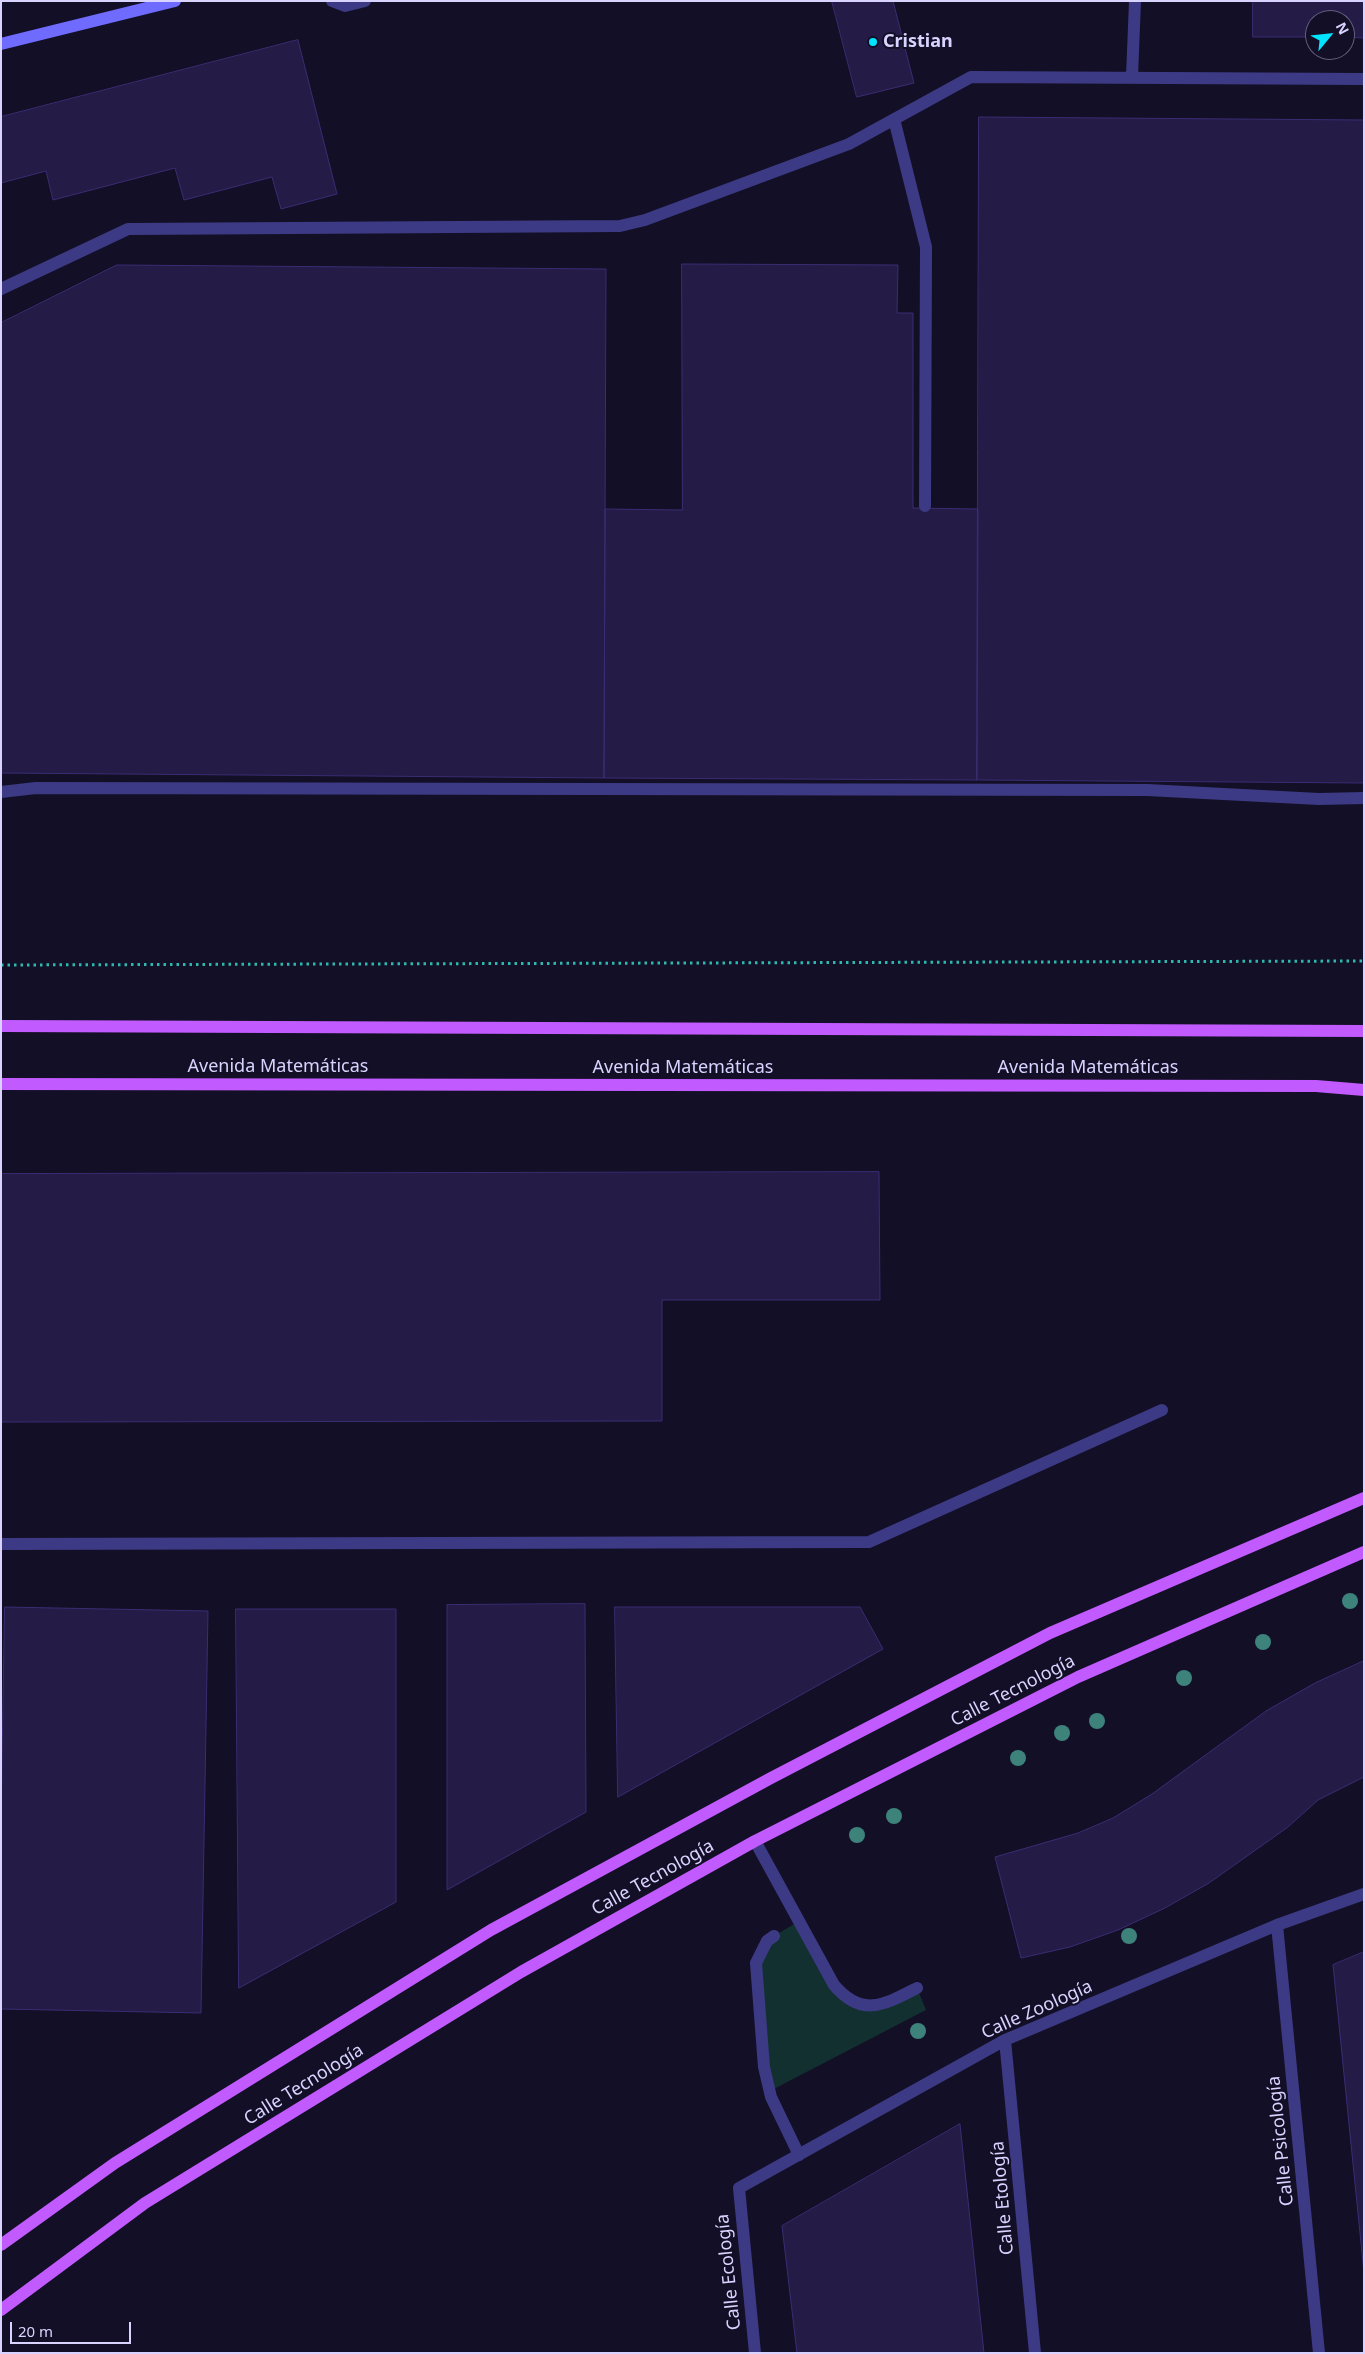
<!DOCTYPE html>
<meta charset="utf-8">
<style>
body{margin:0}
#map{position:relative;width:1365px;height:2354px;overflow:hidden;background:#130f26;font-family:"Noto Sans",sans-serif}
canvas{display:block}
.frame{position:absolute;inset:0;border:2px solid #d9d4ff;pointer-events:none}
.north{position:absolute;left:1305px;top:10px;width:50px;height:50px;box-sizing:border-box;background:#130f26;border:1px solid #625e7d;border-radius:50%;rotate:62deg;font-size:14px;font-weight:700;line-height:20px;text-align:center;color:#d9d4ff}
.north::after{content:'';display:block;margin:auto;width:18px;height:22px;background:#00e5ff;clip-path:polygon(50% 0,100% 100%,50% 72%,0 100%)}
.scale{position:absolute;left:10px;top:2322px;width:121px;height:22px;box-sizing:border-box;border:2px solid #d9d4ff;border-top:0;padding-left:6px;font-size:15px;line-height:18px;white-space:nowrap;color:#d9d4ff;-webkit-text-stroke:4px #130f26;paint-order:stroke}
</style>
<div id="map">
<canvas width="1365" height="2354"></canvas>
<div class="frame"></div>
<div class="north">N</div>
<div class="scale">20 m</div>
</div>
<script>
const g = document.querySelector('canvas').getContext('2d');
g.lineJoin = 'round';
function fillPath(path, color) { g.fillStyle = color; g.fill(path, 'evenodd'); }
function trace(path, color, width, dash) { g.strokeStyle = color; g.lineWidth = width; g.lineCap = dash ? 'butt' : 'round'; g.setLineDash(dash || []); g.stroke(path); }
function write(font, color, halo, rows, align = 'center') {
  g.font = font + ' "Noto Sans",sans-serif'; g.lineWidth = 4; g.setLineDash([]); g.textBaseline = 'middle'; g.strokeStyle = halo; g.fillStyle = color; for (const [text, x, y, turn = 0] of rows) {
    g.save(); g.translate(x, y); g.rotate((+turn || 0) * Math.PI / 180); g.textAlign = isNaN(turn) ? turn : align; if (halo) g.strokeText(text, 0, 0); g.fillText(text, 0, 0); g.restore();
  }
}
const green = new Path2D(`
 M799 1921 834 1985 859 2004 917 1988 926 2010 770 2091 759 1953 774 1936Z`);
const building = new Path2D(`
 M832 1H893L914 83 857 97Z
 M1253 1H1364V38L1345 37V20H1315V37H1253Z
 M298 40 337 194 281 209 272 177 184 200 175 168 53 200 46 171 1 183V117Z
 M979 117 1364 120V783L977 780Z
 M682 264 898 265 897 313H913V508L978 509 977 780 604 778 605 509 682 510Z
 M117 265 606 269 604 778 1 773V323Z
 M879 1172 880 1300H662V1421L1 1422V1174Z
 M585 1604 586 1812 447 1890V1605Z
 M5 1607 208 1611 201 2013 1 2009V1817Z
 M615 1607H860L883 1649 618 1797Z
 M236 1609H396V1902L239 1988Z
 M1364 1661V1777L1318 1800 1288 1827 1209 1883 1165 1908 1118 1930 1070 1947 1021 1958 995 1857 1078 1833 1113 1818 1152 1794 1266 1711 1315 1683Z
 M1364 1952V2273L1333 1965Z
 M960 2124 984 2353H797L782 2226Z`);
const path = new Path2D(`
 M1 965 1364 961`);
const service = new Path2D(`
 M332 1 345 6 365 1
 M1132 77 1135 1
 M894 119 926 247 925 506
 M1 289 128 229 620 226 645 220 849 144 971 77 1364 79
 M1 792 36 788 1147 790 1319 799 1364 798
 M755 1841 834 1985C862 2018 884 2005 917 1988
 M774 1936 767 1941 756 1963 764 2067 771 2097 799 2155`);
const minor = new Path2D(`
 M1 1544 869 1542 1162 1410
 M1277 1925 1319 2353
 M1005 2040 1035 2353
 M755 2353 739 2188 1005 2040 1277 1925 1364 1894`);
const secondary = new Path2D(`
 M1 44 175 1`);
const primary = new Path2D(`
 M1 1026 1364 1031
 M1 1084 1316 1086 1364 1090
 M1 2245 115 2163 491 1930 771 1778 1050 1633 1364 1498
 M1 2310 145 2203 521 1972 755 1841 1078 1677 1364 1552`);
const trees = [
 [1350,1601],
 [1263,1642],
 [1184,1678],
 [1097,1721],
 [1062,1733],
 [1018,1758],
 [894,1816],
 [857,1835],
 [1129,1936],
 [918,2031]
];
const markers = [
 [873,42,5,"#00e5ff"]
];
const poiNames = [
 ["Cristian",883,42]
];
const streetNames = [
 ["Avenida Matemáticas",278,1067],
 ["Avenida Matemáticas",683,1068],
 ["Avenida Matemáticas",1088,1068],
 ["Calle Tecnología",1013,1691,-27],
 ["Calle Tecnología",653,1878,-29],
 ["Calle Zoología",1037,2010,-24],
 ["Calle Tecnología",304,2085,-32],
 ["Calle Psicología",1281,2141,-96],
 ["Calle Etología",1003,2198,-95],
 ["Calle Ecología",729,2272,-96]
];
fillPath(green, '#12302f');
fillPath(building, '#241b47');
trace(building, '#3b2d73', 1);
trace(path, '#2fb8b0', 3, [2.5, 4]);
trace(service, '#3d3a85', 12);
trace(minor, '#3d3a85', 12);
trace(secondary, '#6f6bff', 12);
trace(primary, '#c25bff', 12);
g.fillStyle = '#3d827b';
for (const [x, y] of trees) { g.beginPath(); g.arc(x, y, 8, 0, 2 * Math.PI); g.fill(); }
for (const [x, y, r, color] of markers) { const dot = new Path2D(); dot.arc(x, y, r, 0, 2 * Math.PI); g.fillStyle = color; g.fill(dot); trace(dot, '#130f26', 2); }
write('bold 18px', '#d9d4ff', '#130f26', poiNames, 'left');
write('18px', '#d9d4ff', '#130f26', streetNames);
</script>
